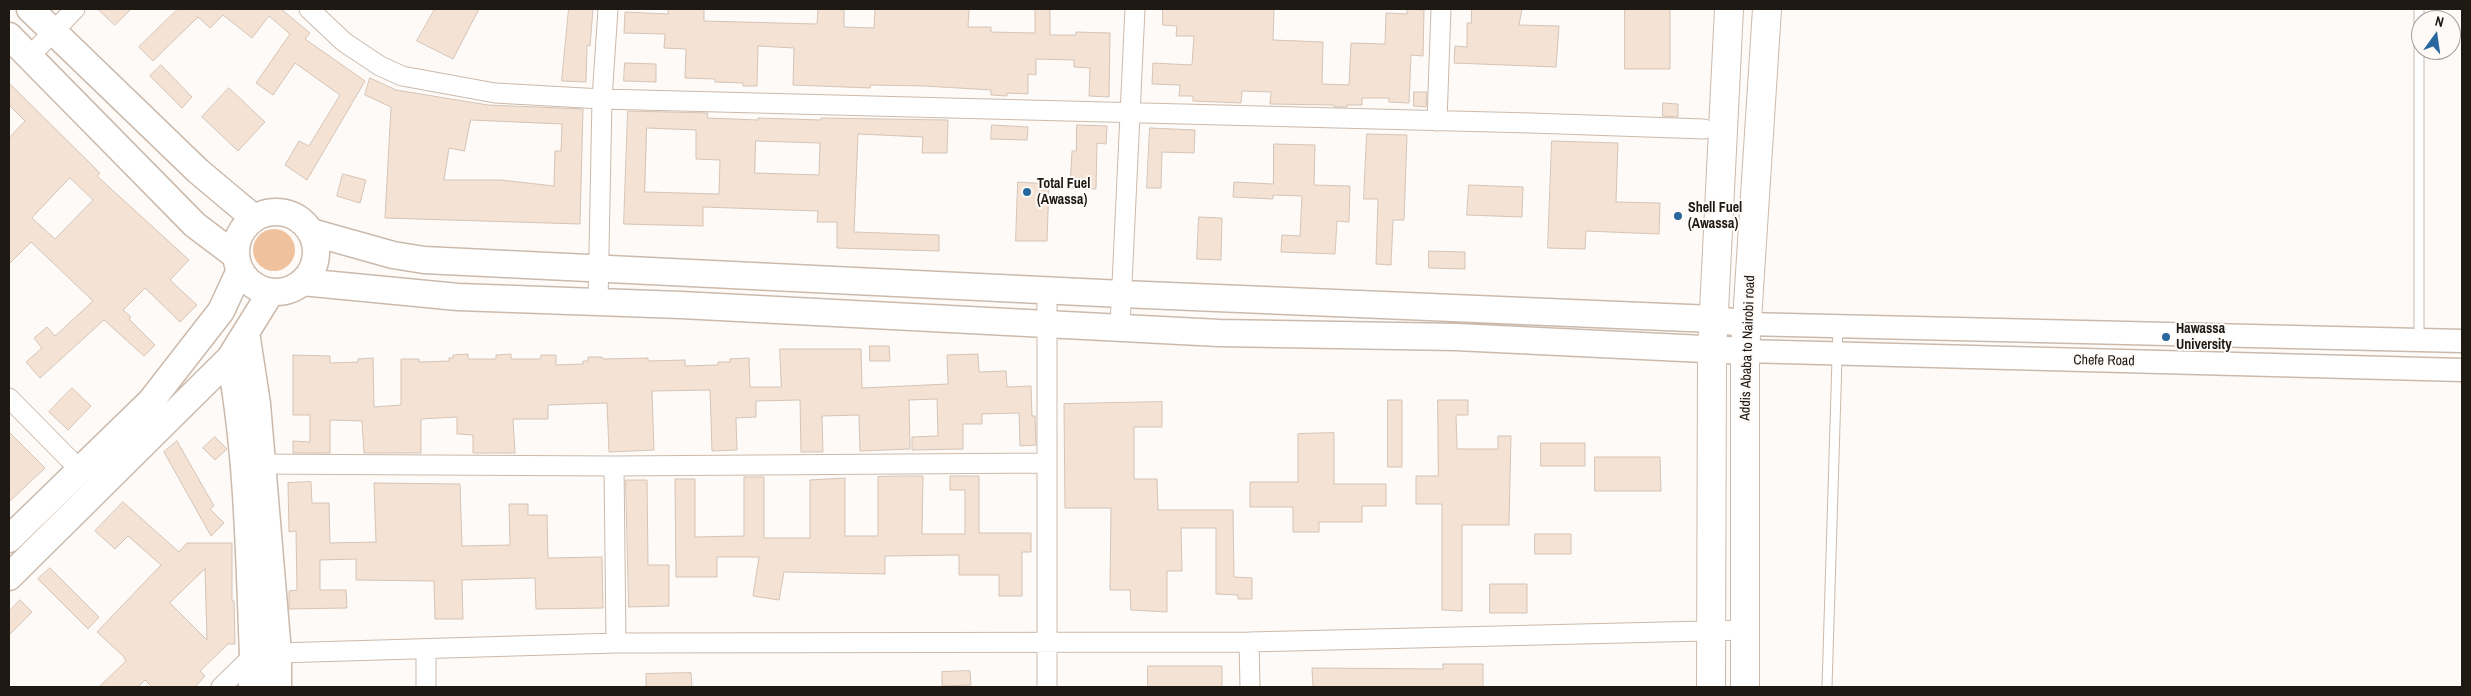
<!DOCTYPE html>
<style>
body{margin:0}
#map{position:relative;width:2471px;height:696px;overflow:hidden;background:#fefaf7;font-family:"Archivo Narrow",sans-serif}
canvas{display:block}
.frame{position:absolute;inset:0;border:10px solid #1f1914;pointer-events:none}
.north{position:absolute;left:2411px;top:10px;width:50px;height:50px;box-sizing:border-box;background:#fefaf7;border:1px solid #a5a09c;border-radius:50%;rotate:14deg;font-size:14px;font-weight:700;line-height:20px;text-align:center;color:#1f1914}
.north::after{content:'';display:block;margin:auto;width:18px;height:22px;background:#29679e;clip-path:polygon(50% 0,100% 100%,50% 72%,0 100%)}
</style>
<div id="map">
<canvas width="2471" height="696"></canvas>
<div class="frame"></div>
<div class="north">N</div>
</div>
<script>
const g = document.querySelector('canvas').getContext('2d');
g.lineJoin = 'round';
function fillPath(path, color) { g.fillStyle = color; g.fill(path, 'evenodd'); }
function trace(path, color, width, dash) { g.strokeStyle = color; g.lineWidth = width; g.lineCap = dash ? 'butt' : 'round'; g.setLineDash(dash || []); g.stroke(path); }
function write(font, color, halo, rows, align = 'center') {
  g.font = font + ' "Archivo Narrow",sans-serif'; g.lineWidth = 4; g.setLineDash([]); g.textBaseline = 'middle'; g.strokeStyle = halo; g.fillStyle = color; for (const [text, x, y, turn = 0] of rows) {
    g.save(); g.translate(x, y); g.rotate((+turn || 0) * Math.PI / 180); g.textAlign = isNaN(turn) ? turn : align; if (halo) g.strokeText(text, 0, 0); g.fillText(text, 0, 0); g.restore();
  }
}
const green = new Path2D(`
 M253 250a21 21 0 1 1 42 0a21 21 0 1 1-42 0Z`);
const building = new Path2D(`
 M98 9H131L115 25Z
 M178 9H281L310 33 305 39 365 81 307 180 285 165 299 141 309 146 340 95 295 63 273 95 256 83 290 34 269 16 252 38 223 15 210 28 198 17 153 61 139 47Z
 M435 9H479L453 59 417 41Z
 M569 9H593L590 46 587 45 586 82 562 81Z
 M668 9H704V21L817 24 818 9H833L844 10V27L874 28 875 9H969L968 27H991V32L1035 33V9H1050V35H1076V32L1110 33 1109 97 1089 96 1090 68 1074 67V60L1036 59V75L1028 74V94L1007 93V96L991 95V90L925 86 871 85 870 88 793 85 794 48 758 46 757 86H743V83L715 82V79L685 78 686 49 664 48 665 34 624 33 625 12 668 14Z
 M1163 9H1274L1273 40 1323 42 1322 84 1349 85 1351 43 1385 44 1386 13 1407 14V9L1424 10 1423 56 1411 55 1409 103 1389 102V98H1362V105H1347V107H1334V105L1270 104 1271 92 1242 91 1241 103 1193 101V96H1179L1180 85 1152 84 1153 63 1192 65 1194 36H1176L1177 26 1163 25Z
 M1472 9H1522L1519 25 1559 26 1556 67 1454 63 1455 46 1467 47V23H1471Z
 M1625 9H1670V69H1625Z
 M625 63 656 64V82L624 81Z
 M161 65 192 97 182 108 150 76Z
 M370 78 396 90 488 105 583 109 580 224 385 218 391 107 365 95ZM471 120 562 124 561 151H555L554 186 501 180H444L449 148 464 151Z
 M9 83 100 173 97 176 189 260 170 280 197 305 180 322 145 288 123 310 131 317 129 319 155 345 144 356 104 320 40 378 26 362 42 348 34 338 47 327 55 336 93 301 31 242 9 264V138L25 121 9 105ZM70 178 93 200 55 239 32 218Z
 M229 88 265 122 238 151 202 117Z
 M1414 92H1427L1426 107 1414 106Z
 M1663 103 1678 104V117L1663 116Z
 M628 111 708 113 707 118 758 120V118L821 120V118L948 120 947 153H922L923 137 858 134 854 232 939 235V251L837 248V222H817L818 211 703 207V226L624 224ZM647 128 696 130V159L720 160 719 194 645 192ZM756 141 820 143 819 175 755 173Z
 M992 125 1028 127 1027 140 991 139Z
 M1077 125 1107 126 1106 144 1097 143 1096 189 1070 188 1072 151H1076Z
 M1150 128 1195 130 1194 153 1162 152 1161 188H1147Z
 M1367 134 1407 135 1404 220H1393L1391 265 1376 264 1378 199H1364Z
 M1552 141 1618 143 1616 202 1660 203 1659 234 1586 231 1585 249 1548 248Z
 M1274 144 1315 145 1314 185 1350 186 1349 222 1337 221 1335 254 1281 252 1282 235 1300 236 1302 196 1273 195V199L1233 197 1234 182 1273 184Z
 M343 174 366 180 360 203 337 196Z
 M1018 182 1049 184 1047 241H1016Z
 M1469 185 1523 187 1522 217 1467 215Z
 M1199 217 1222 218 1221 260 1197 259Z
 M1429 251 1465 252V269L1429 268Z
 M870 346H889L890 361H870Z
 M780 349H861L862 388 948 384 947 355 978 354 979 372 1006 371 1007 387 1031 386 1032 416H1035L1036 445 1020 446 1019 413 982 414V424H963V449L912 450V437L938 436 937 399 909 400 910 449 860 451 859 415 822 416 823 452H801L800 400 756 401V417L736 418 737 450 712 451 710 390 652 391 654 450 609 452 607 403 548 405V419H513L515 453H473V435L457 434V417L421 419V453H364L362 421 330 420V453H293V441L310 442V415H293V355L330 356V363L358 362V359L373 358 374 407 401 405V359H419V362L449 361V358H453V355L468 354V359H496V355L511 354V359H541V355H556V365L583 364V361H588V357H602L603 359 648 358V361L685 360V366L718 365V362H730V359L749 358 750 387H781Z
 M72 388 91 406 68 430 49 412Z
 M1388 400H1402V467H1388Z
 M1438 400H1468V415H1456L1457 449H1498V436H1511L1509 525H1462V611L1442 610V504H1416V476H1438Z
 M1162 402V427H1134V479H1157L1158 510H1233L1234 577 1252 578V599H1238V595L1216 594V528H1181L1182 571H1167V612L1131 610 1130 590H1110L1111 508H1065L1064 404Z
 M9 432 45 468 9 502Z
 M1334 433V484H1386V506H1362V522H1319V532H1293V507H1250V482H1298V434Z
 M215 437 227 449 215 460 203 448Z
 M177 441 214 506 210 509 224 523 211 536 164 452Z
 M1541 443H1585V466H1541Z
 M1595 457H1660L1661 491H1595Z
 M901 476H923L922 534H965V490H950V476H979V533H1031V552H1022V596H999V575H959V555L885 556V574L784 572 779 600 753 596 759 557H717V577H676L675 479H695V537L744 536V477H764V538H810V480L845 478V536H878V477Z
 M626 480H647L648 565H669V606L629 607Z
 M311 482 312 503H329L330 543 376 542 374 483 460 484 462 546 510 545 509 504H528V515H547L548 558 602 557 603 608 536 609 535 578 462 580 463 619H435L434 581 356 580V559L320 560V590H346L347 608 289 609V591L297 590 296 531 289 532 288 483Z
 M123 502 179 552 187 543H232V601H234L235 644H228L200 671 205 676 195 687H152L145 680 138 687H99L126 661 123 656 97 632 161 565 128 536 115 549 95 531ZM205 569 207 640 170 603Z
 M1535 534H1571V554H1535Z
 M50 568 99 617 88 629 38 579Z
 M1490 584H1527V613H1490Z
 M20 600 32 612 9 635V612Z
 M1443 664H1483V687H1313L1312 668 1443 669Z
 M1148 666H1222V687H1148Z
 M970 671 971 685 942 686V672Z
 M691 673 692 687H646V674Z`);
const service = new Path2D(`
 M2419 9V340
 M1827 687 1838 326`);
const minor = new Path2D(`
 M309 9 344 42 380 66 402 76 495 93 602 99 1531 123 1704 129
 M29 57 75 9
 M1437 121 1441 9
 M598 302 602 99 608 9
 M1120 326 1135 9
 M9 398 80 470
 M250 464 614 466 1046 463
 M614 466 616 643
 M1249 642 1250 687
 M426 649V687
 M221 687 253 656 278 653 616 643 1249 642 1746 630
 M1047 687V289`);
const tertiary = new Path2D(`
 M1746 324 2462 341
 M1745 351 2462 370`);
const secondary = new Path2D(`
 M30 9 198 171 254 218
 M9 36 195 225 236 256
 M236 252a40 40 0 1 1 80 0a40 40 0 1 1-80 0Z
 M311 232 393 255 424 260 1122 294 1713 319 1746 324
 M302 282 458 297 681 305 1219 333 1456 337 1745 351
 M246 332 257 404 278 653V687
 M230 358C248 456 249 556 253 656L252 687
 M9 539 151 401 221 311 240 270
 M9 577 230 358 271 292`);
const trunk = new Path2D(`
 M1711 687 1712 351 1729 9
 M1745 687V351L1767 9`);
const markers = [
 [1027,192,5,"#29679e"],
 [1678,216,5,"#29679e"],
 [2166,337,5,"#29679e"]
];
const poiNames = [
 ["Total Fuel",1037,184],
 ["(Awassa)",1037,200],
 ["Shell Fuel",1688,208],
 ["(Awassa)",1688,224],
 ["Hawassa",2176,329],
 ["University",2176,345]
];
const streetNames = [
 ["Addis Ababa to Nairobi road",1748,348,-88],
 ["Chefe Road",2104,361,1]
];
fillPath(green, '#efc19c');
fillPath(building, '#f4e2d4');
trace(building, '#d5c4b6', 1);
trace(service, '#cbbaac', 11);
trace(minor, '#cbbaac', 21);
trace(tertiary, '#cbbaac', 25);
trace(secondary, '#cbbaac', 29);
trace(trunk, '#cbbaac', 30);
trace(service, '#fff', 9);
trace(minor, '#fff', 19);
trace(tertiary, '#fff', 22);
trace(secondary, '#fff', 26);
trace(trunk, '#fff', 28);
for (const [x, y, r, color] of markers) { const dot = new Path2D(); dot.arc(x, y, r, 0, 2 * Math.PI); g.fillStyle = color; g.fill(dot); trace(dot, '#fefaf7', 2); }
write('bold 14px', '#1f1914', '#fefaf7', poiNames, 'left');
write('14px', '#1f1914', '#fefaf7', streetNames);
</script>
